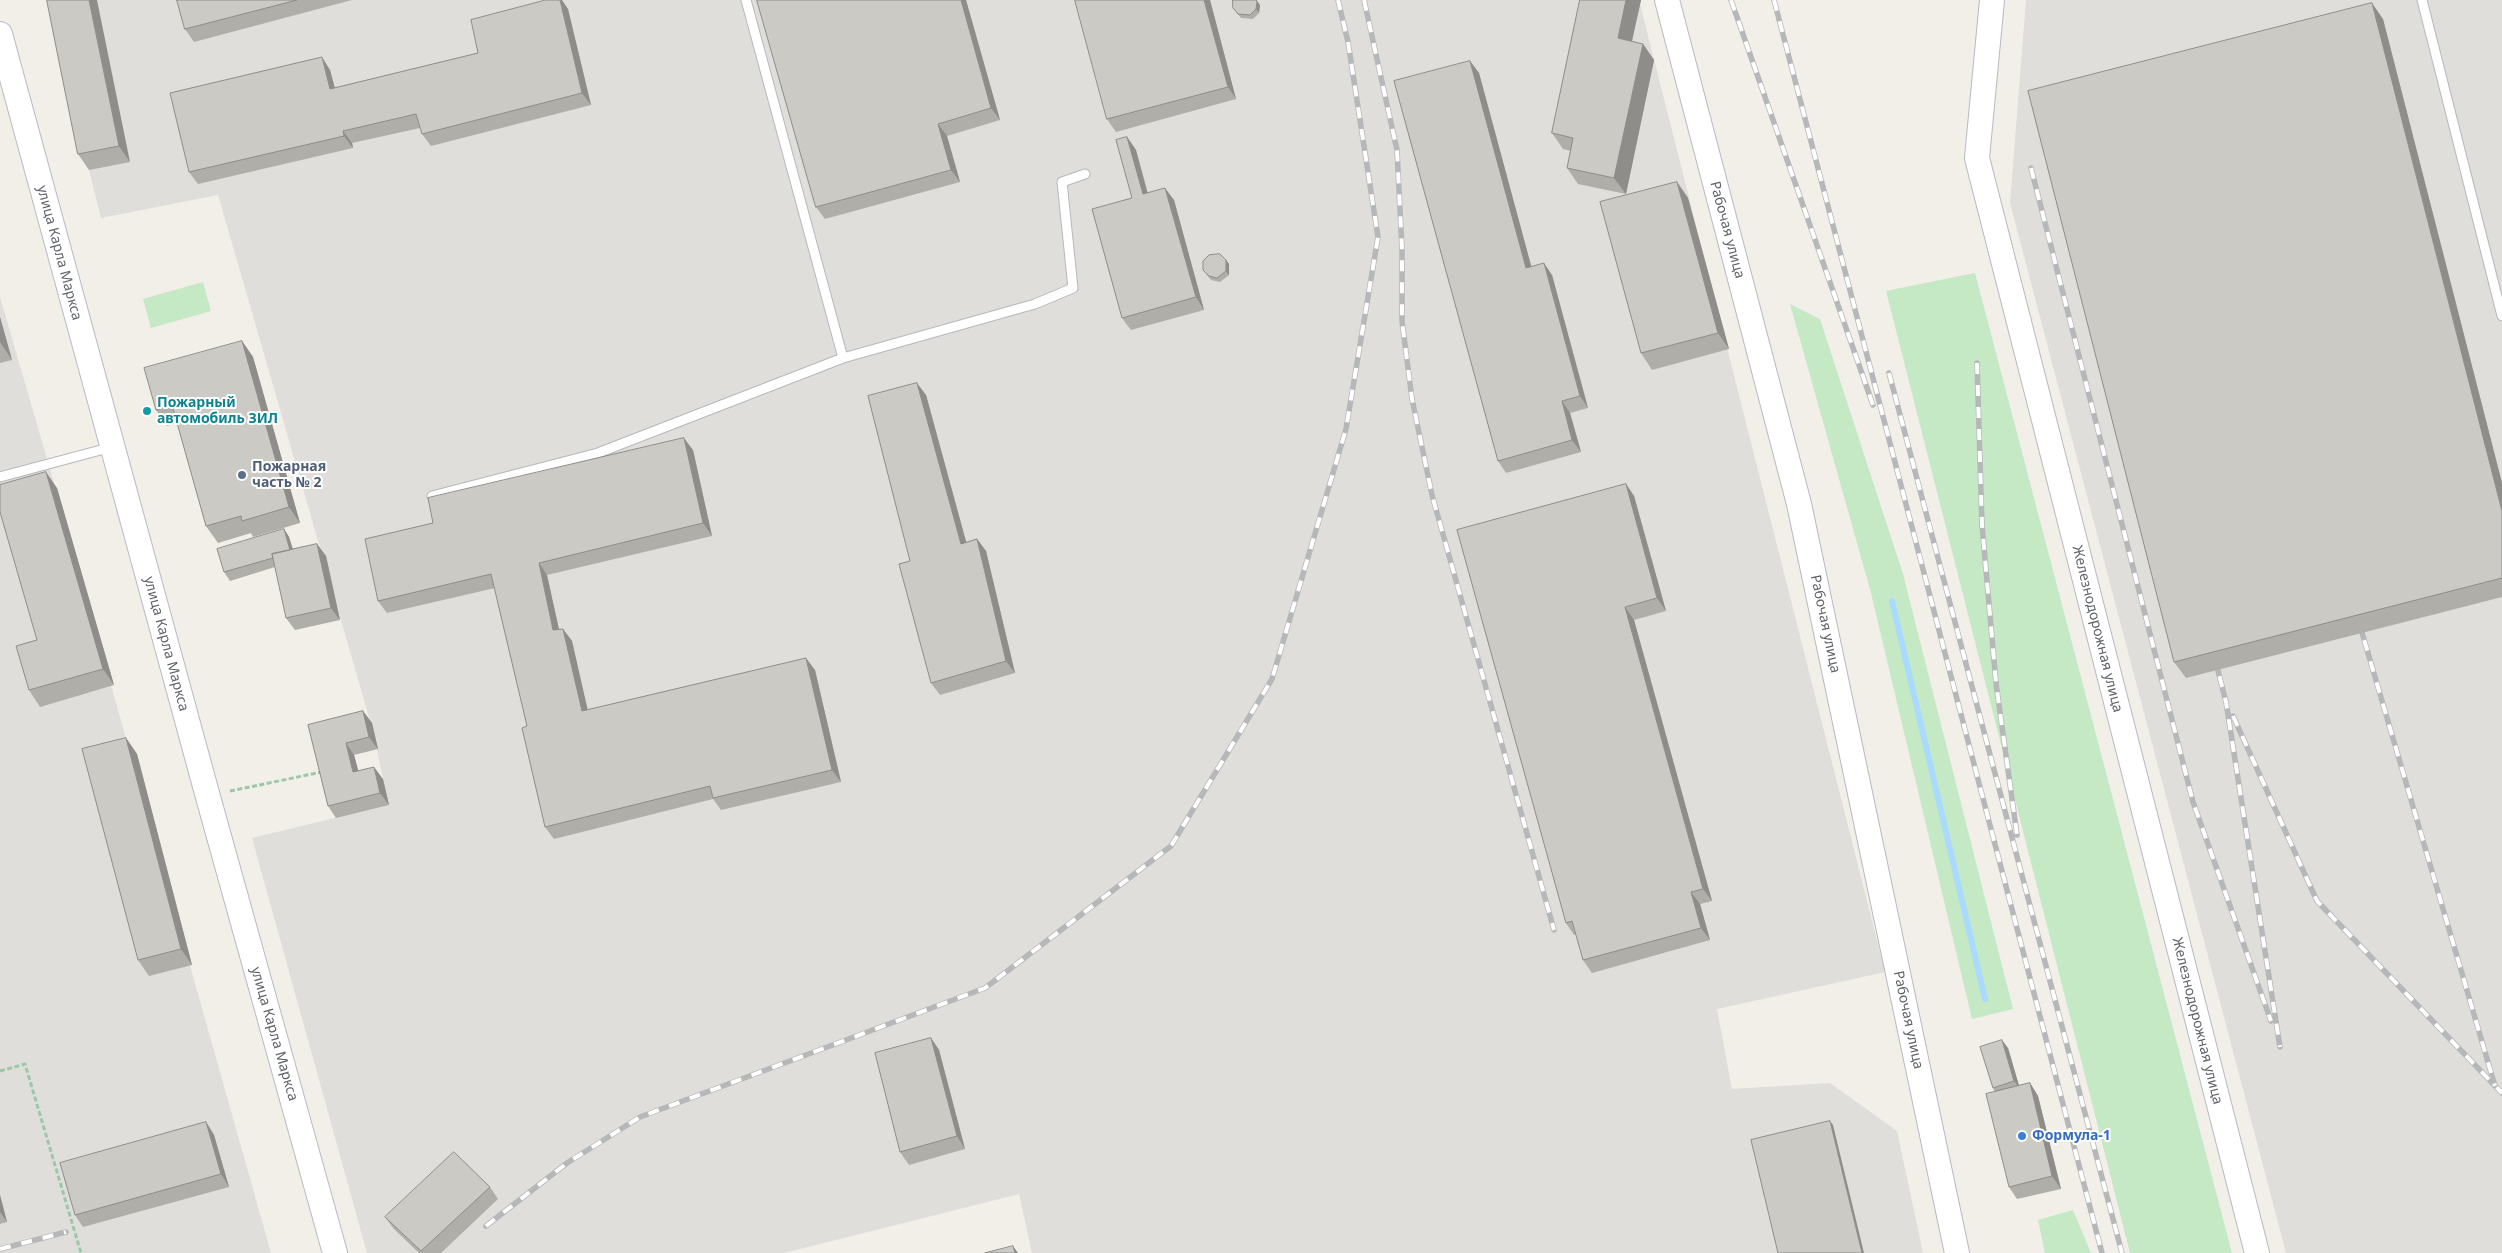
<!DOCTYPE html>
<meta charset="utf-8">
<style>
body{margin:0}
canvas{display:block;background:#f1efe8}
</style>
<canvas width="2502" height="1253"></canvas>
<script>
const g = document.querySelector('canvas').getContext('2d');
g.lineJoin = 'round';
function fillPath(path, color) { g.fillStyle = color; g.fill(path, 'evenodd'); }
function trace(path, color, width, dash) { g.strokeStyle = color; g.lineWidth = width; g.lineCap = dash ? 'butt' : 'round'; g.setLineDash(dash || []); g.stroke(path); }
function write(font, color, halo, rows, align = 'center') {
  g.font = font + ' "Noto Sans",sans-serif'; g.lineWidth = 4; g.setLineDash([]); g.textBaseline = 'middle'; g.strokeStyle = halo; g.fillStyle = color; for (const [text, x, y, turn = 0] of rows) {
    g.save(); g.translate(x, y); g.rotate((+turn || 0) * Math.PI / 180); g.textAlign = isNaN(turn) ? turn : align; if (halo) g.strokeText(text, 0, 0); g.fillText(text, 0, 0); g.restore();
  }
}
const industrial = new Path2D(`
 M56 0H1639L1885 972 1717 1009 1732 1089 1830 1083 1897 1131 1923 1253H1032L1019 1194 784 1253H367L252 838 389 805 371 724 218 195 101 218 89 170Z
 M2026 0H2502V1253H2286L2010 203Z
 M0 297 56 490 271 1253H0Z`);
const green = new Path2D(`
 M1975 273 2232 1253H2130L1886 291Z
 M203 282 211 311 151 328 143 299Z
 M1790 304 1820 319 1903 574 2013 1009 1972 1019 1871 593Z
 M2073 1210 2091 1253H2045L2038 1220Z`);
const stream = new Path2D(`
 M1892 601 1985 999`);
const path = new Path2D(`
 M230 791 322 772
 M0 1071 25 1064 81 1253`);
const lane = new Path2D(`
 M2422 0 2502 316
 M843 358 1035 304 1073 288 1062 182 1085 174
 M0 477 112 447
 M432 496 598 453 843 358 746 0`);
const secondary = new Path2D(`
 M1667 0 1799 504 1957 1253
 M1992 0 1977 158 2257 1253
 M0 34 208 797 335 1253`);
const rail = new Path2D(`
 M1364 0 1397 150 1402 249V321L1412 399 1432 495 1554 930
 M1731 0 1873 405
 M1774 0 2102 1253
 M2031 168 2193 802 2271 1021
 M1977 363 1982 525 1996 683 2017 835
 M1889 373 2122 1253
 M2358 619 2495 1086
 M2214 655 2226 702 2280 1047
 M2233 716 2317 901 2502 1093
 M486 1226 567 1163 640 1117 985 988 1171 846 1272 679 1346 429 1378 237 1348 42 1338 0
 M0 1249 66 1232`);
const wall = new Path2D(`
 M47 0 130 162 89 170 78 154Z
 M177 0H352L194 42 185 29Z
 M757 0H966L1000 120 947 136 960 182 825 219 816 207Z
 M1210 0 1236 99 1116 132 1107 119Z
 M1580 0H1641L1632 41 1643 44 1654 60 1626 194 1578 184 1567 168 1571 151 1563 149 1552 133Z
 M1260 5 1259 13 1253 19 1241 18 1233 8Z
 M568 9 591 105 431 146 422 134 420 128 352 143 353 148 198 184 189 172 330 70 335 88 478 53Z
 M2383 19 2502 483V597L2186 678 2174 662Z
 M1470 61 1479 73 1531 266 1552 275 1588 408 1570 413 1581 452 1506 473 1498 461Z
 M1127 137 1136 150 1148 193 1174 200 1204 310 1131 330 1122 318 1132 198Z
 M1677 182 1688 198 1729 349 1652 370 1641 353Z
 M1226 260 1229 264V275L1220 282 1211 280 1203 270Z
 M0 317 12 360 0 363Z
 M242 341 253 357 300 523 253 537 251 533 218 543 206 526 177 423 167 426 156 410Z
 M926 395 966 542 977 539 986 551 1015 673 940 695 931 683 910 561Z
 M693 450 712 536 547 575 559 630 563 629 572 641 587 710 815 670 841 782 721 810 713 799 554 839 545 827 527 726 495 588 387 613 378 601 433 523Z
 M1626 484 1634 496 1666 611 1634 620 1712 901 1700 904 1710 940 1592 973 1583 960 1576 934 1574 935 1566 923Z
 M57 488 114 685 40 707 29 690 37 640Z
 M284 529 289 537 293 549 317 544 326 556 340 620 295 630 286 618 275 567 230 581 224 572Z
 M363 711 372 723 378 749 354 755 358 771 383 779 389 805 336 818 328 806 308 725Z
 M126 738 137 754 192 965 149 976 138 960Z
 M931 1038 939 1050 965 1149 909 1165 900 1152Z
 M2008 1048 2019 1086 2030 1083 2038 1096 2061 1189 2017 1199 2009 1187 1995 1092 1993 1088Z
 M206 1122 214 1135 229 1187 83 1227 75 1215Z
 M490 1187 498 1199 441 1253H419L394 1229 385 1217Z
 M0 1195 7 1222 0 1224Z`);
const shadedWall = new Path2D(`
 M89 0H97L130 162 119 146Z
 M560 0H562L568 9 591 105 582 93Z
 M961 0H966L1000 120 991 108Z
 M1204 0H1210L1236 99 1228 87Z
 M1626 0H1641L1629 54 1618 38Z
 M1257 1 1260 5 1259 13 1256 9Z
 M2372 3 2383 19 2502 483V511Z
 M1643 44 1654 60 1626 194 1614 178Z
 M322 57 330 70 338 101 330 89Z
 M1470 61 1479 73 1535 280 1526 268Z
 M938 124 947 136 960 182 951 170Z
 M343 131 352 143 353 148 344 136Z
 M1127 137 1136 150 1151 207 1143 194Z
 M1677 182 1688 198 1729 349 1718 333Z
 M1165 188 1174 200 1204 310 1196 297Z
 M1226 260 1229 264V275L1226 271Z
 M1544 263 1552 275 1588 408 1580 396Z
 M0 317 12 360 0 342Z
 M242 341 253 357 300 523 289 507Z
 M917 383 926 395 970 556 961 544Z
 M1562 401 1570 413 1581 452 1572 440Z
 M684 438 693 450 712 536 703 523Z
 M46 472 57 488 114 685 103 669Z
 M1626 484 1634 496 1666 611 1657 598Z
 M284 529 289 537 296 561 290 552Z
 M977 539 986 551 1015 673 1006 661Z
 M317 544 326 556 340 620 331 608Z
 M539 563 547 575 562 643 553 630Z
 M1625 607 1634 620 1712 901 1703 889Z
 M563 629 572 641 591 724 582 711Z
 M806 658 815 670 841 782 832 770Z
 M363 711 372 723 378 749 369 737Z
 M126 738 137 754 192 965 181 949Z
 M346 743 354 755 362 784 353 772Z
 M374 767 383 779 389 805 380 793Z
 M1691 892 1700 904 1710 940 1701 928Z
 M931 1038 939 1050 965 1149 957 1136Z
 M2002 1040 2008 1048 2020 1089 2014 1081Z
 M2030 1083 2038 1096 2061 1189 2052 1176Z
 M1830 1121 1833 1125 1864 1253H1862Z
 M206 1122 214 1135 229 1187 221 1174Z
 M0 1195 7 1222 0 1212Z
 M1013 1246 1018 1253H1015Z`);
const building = new Path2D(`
 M47 0H89L119 146 78 154Z
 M177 0H297L185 29Z
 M546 0H560L582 93 422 134 416 114 343 131 344 136 189 172 170 93 322 57 330 89 478 53 471 20Z
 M757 0H961L991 108 938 124 951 170 816 207Z
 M1075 0H1204L1228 87 1107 119Z
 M1233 0H1256L1257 1 1256 9 1250 15 1238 14 1233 8Z
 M1580 0H1626L1618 38 1643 44 1614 178 1567 168 1573 138 1552 133Z
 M2372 3 2502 511V578L2174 662 2028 91Z
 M1470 61 1526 268 1544 263 1580 396 1562 401 1572 440 1498 461 1394 81Z
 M1127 137 1143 194 1165 188 1196 297 1122 318 1092 209 1132 198 1116 140Z
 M1677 182 1718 333 1641 353 1600 202Z
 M1220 254 1226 260V271L1217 278 1209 276 1203 270V261L1209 255Z
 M242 341 289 507 242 521 241 516 206 526 172 405 156 410 144 368Z
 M917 383 961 544 977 539 1006 661 931 683 899 564 910 561 868 396Z
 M684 438 703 523 539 563 553 630 563 629 582 711 806 658 832 770 713 798 710 786 545 827 522 728 527 726 491 574 378 601 365 539 433 523 428 498Z
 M46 472 103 669 29 690 16 646 37 640 0 512V485Z
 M1626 484 1657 598 1625 607 1703 889 1691 892 1701 928 1583 960 1572 921 1566 923 1457 530Z
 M284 529 290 550 272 554 273 558 224 572 217 549Z
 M317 544 331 608 286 618 272 554Z
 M363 711 369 737 346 743 353 772 374 767 380 793 328 806 308 725Z
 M126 738 181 949 138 960 82 749Z
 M931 1038 957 1136 900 1152 875 1053Z
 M2002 1040 2014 1081 1993 1088 1980 1047Z
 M2030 1083 2052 1176 2009 1187 1986 1094Z
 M1830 1121 1862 1253H1778L1751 1140Z
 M206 1122 221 1174 75 1215 60 1163Z
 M454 1152 490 1187 421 1251 385 1217Z
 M1013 1246 1015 1253H985Z`);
const markers = [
 [147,411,5,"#0f9aa8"],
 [242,475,5,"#5c6f8a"],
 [2022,1136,5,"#3f7fe0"]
];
const streetNames = [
 ["Рабочая улица",1727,230,75],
 ["улица Карла Маркса",59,253,75],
 ["Рабочая улица",1825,624,78],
 ["Железнодорожная улица",2097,629,76],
 ["улица Карла Маркса",166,644,75],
 ["Рабочая улица",1908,1020,78],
 ["Железнодорожная улица",2197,1021,76],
 ["улица Карла Маркса",274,1034,74]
];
const cultureNames = [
 ["Пожарный",157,403],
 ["автомобиль ЗИЛ",157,419]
];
const serviceNames = [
 ["Пожарная",252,467],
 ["часть № 2",252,483]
];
const shopNames = [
 ["Формула-1",2032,1136]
];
fillPath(industrial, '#e0deda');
fillPath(green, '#c5e8c5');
trace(stream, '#aadaff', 6);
trace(lane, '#b5b8bc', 11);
trace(secondary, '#b6babf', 26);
trace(path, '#9cc7a9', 3, [5, 2.5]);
trace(lane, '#fff', 9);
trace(secondary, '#fff', 24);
trace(rail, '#b6b7b8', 5.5);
trace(rail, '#fff', 4, [11]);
fillPath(wall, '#afaea9');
fillPath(shadedWall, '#8f8d8a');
fillPath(building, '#cccac5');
trace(building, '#8f8d8a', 1);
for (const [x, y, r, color] of markers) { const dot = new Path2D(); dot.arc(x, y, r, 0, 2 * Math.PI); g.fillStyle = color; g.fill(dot); trace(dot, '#fff', 2); }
write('14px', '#5f6368', '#fff', streetNames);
write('bold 14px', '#0d838f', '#fff', cultureNames, 'left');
write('bold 14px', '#4e5e75', '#fff', serviceNames, 'left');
write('bold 14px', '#366cbe', '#fff', shopNames, 'left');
</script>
